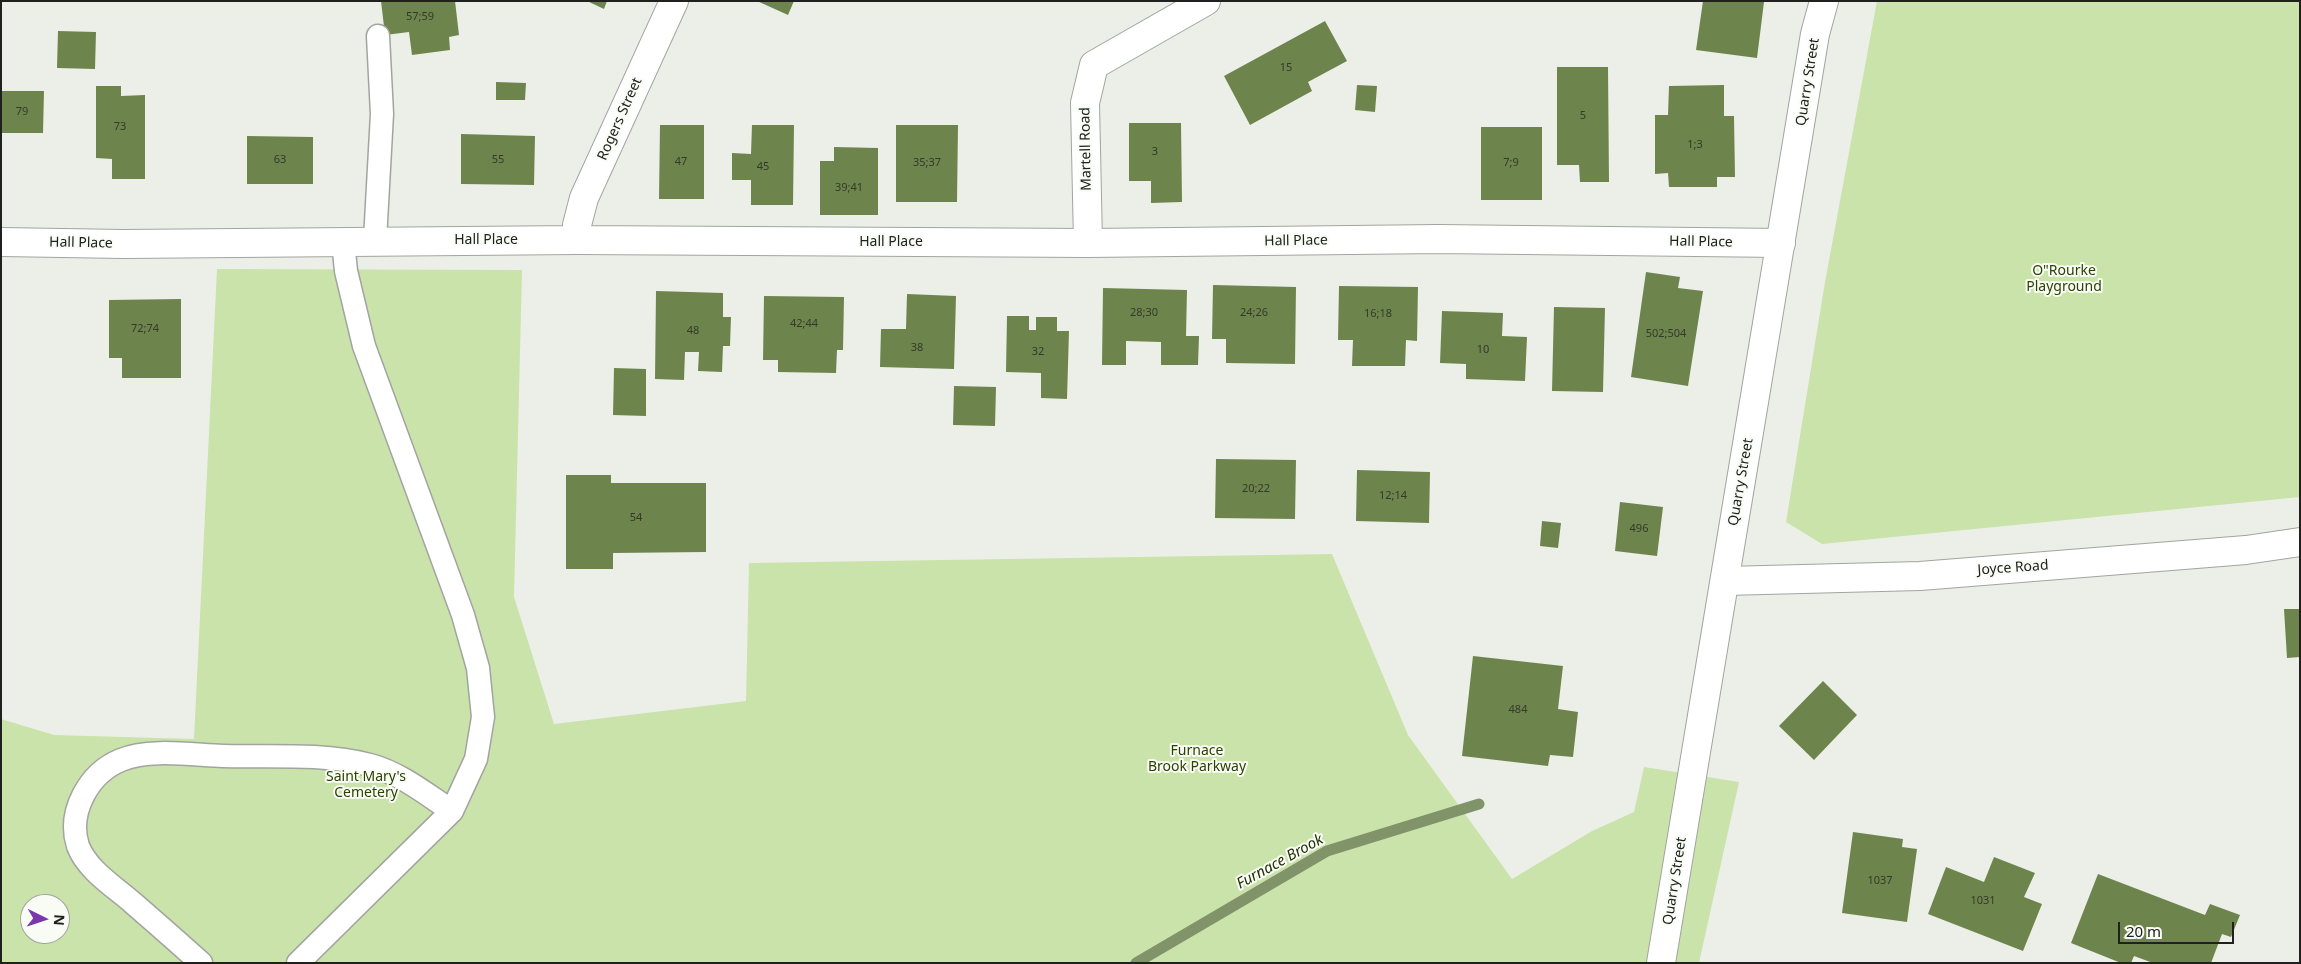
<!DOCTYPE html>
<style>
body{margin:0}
#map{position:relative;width:2301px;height:964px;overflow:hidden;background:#ecefe8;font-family:"Noto Sans",sans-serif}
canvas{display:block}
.frame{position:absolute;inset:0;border:2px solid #20211f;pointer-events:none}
.north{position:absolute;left:20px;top:894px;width:50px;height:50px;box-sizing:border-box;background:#f9fcf5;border:1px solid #a2a49f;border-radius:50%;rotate:94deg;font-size:14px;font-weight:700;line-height:20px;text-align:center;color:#20211f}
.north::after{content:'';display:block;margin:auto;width:18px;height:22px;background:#7b38ac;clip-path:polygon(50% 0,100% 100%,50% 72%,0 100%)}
.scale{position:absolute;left:2118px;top:922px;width:116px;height:22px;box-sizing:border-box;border:2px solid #20211f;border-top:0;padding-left:6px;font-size:15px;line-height:18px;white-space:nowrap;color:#20211f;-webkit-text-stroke:4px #f9fcf5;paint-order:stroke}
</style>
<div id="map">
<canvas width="2301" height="964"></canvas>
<div class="frame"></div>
<div class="north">N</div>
<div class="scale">20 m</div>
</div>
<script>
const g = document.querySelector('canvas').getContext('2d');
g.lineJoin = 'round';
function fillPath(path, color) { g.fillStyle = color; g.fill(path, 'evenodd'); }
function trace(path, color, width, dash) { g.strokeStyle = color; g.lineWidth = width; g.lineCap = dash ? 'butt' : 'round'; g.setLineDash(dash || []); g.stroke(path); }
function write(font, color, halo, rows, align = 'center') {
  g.font = font + ' "Noto Sans",sans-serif'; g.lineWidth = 4; g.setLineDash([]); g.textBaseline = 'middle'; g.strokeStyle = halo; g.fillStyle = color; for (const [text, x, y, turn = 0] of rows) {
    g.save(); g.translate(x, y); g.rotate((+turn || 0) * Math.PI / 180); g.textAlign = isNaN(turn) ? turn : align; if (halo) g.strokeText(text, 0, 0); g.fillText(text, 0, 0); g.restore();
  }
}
const green = new Path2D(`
 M1877 1H2300V497L1822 544 1786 522 1825 282Z
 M217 269 522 270 514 597 554 724 746 701 749 563 1332 554 1408 735 1512 879 1592 831 1634 812 1644 767 1739 782 1699 963H1V719L54 735 194 739ZM30 904H60V934H30Z`);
const stream = new Path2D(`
 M1136 963 1327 851 1479 804`);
const building = new Path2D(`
 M381 1H455L459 35 449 37 450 50 412 55 409 32 385 35Z
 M587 1H607L604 9Z
 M757 1H794L788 15Z
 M1703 1 1764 2 1757 58 1696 50Z
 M1325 21 1347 61 1308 82 1312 91 1250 125 1224 76Z
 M58 31 96 32 95 69 57 68Z
 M1557 67H1608L1609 182H1580L1579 165H1557Z
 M496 82 526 83 525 100H496Z
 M1357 85 1377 86 1375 112 1355 110Z
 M1724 85V116H1734L1735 177H1717V187H1669L1668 173 1655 174V115H1668L1669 86Z
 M96 86H121V96L145 95V179H112V159L96 158Z
 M1 91H44L43 133H1Z
 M1129 123H1181L1182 202 1151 203V181H1129Z
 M660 125H704V199H659Z
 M752 125H794L793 205H751V180H732V153L751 154Z
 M896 125H958L957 202H896Z
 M1481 127H1542V200H1481Z
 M461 134 535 136 534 185 461 184Z
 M247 136 313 137V184H247Z
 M834 147 878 148V215H820V161H834Z
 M1646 272 1680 277 1678 288 1703 291 1688 386 1631 377Z
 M1213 285 1296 287 1295 364 1226 363V339H1212Z
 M1339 286 1418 287 1417 341 1406 340 1405 366H1352L1353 340H1338Z
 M1103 288 1187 290 1186 336H1199L1198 365H1161V342L1126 341V365H1102Z
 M656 291 723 293V317H731L730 346H723L722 372 698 371 699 352H685L684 380 655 379Z
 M907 294 956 296 954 369 880 367 881 329H906Z
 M764 296 844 297 843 350H837L836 373 778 372V360H763Z
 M181 299V378H122V358H109V300Z
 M1554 307 1605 308 1603 392 1552 391Z
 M1442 311 1503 313 1502 336 1527 337 1525 381 1466 379V364L1440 363Z
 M1007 316H1029V330H1036V317H1057V331H1069L1067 399 1041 398V373L1006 372Z
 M614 368 646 369V416L613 415Z
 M954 386 996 387 995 426 953 425Z
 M1216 459 1296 460 1295 519 1215 518Z
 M1357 470 1430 472 1429 523 1356 521Z
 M566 475H611V483H706V552L613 553V569H566Z
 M1620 502 1663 507 1657 556 1615 551Z
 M1542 521 1561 523 1558 548 1540 546Z
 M2284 609H2300V657L2287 658Z
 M1473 656 1563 666 1558 709 1578 712 1573 757 1550 755 1548 766 1462 756Z
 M1823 681 1857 715 1814 760 1779 726Z
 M1853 832 1903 839 1902 847 1917 849 1907 922 1842 913Z
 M1994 857 2035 873 2024 897 2042 904 2023 951 1928 914 1946 867 1984 882Z
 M2098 874 2205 915 2210 904 2240 915 2231 937 2222 934 2211 963H2153L2134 956 2131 963H2121L2071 943Z`);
const lane = new Path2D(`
 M375 240 382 114 378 36
 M201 963C179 943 156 923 133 903 115 887 87 870 78 846 67 812 89 773 121 760 149 748 193 755 223 756 271 757 323 753 370 765 400 773 426 794 452 811
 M298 963 452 811 476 759 483 717 478 668 463 615 364 346 346 271 343 241`);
const street = new Path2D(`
 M577 240V225L584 198 674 1
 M1 242 124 244 577 240 1088 243 1438 239 1781 243
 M1088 243 1085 103 1094 65 1206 1
 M1725 581 1920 576 2246 550 2300 542`);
const secondary = new Path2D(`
 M1661 963 1815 34 1824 1`);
const numberNames = [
 ["57;59",420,17],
 ["15",1286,68],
 ["79",22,112],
 ["5",1583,116],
 ["73",120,127],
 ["1;3",1695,145],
 ["3",1155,152],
 ["63",280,160],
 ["55",498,160],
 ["47",681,162],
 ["35;37",927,163],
 ["7;9",1511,163],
 ["45",763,167],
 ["39;41",849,188],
 ["28;30",1144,313],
 ["24;26",1254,313],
 ["16;18",1378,314],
 ["42;44",804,324],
 ["72;74",145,329],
 ["48",693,331],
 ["502;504",1666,334],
 ["38",917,348],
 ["10",1483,350],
 ["32",1038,352],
 ["20;22",1256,489],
 ["12;14",1393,496],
 ["54",636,518],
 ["496",1639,529],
 ["484",1518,710],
 ["1037",1880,881],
 ["1031",1983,901]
];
const streetNames = [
 ["Quarry Street",1808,82,-81],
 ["Rogers Street",620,119,-66],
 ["Martell Road",1086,149,-91],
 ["Hall Place",486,240],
 ["Hall Place",1296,241,-1],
 ["Hall Place",891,242],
 ["Hall Place",1701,242,1],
 ["Hall Place",81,243,1],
 ["Quarry Street",1741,482,-80],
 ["Joyce Road",2013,568,-4],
 ["Quarry Street",1675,881,-81]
];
const parkNames = [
 ["O\"Rourke",2064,271],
 ["Playground",2064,287],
 ["Furnace",1197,751],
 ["Brook Parkway",1197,767],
 ["Saint Mary's",366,777],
 ["Cemetery",366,793]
];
const waterNames = [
 ["Furnace Brook",1280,862,-29]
];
fillPath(green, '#cae3ab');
trace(stream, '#819369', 11);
fillPath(building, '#6d854c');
trace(lane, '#a2a59f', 25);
trace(street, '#a2a59f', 30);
trace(secondary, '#a2a59f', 30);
trace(lane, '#fff', 22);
trace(street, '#fff', 28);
trace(secondary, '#fff', 28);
write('11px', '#333a2a', null, numberNames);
write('14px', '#20211f', '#f9fcf5', streetNames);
write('14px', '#2c4100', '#f9fcf5', parkNames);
write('italic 15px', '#202f03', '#f9fcf5', waterNames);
</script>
